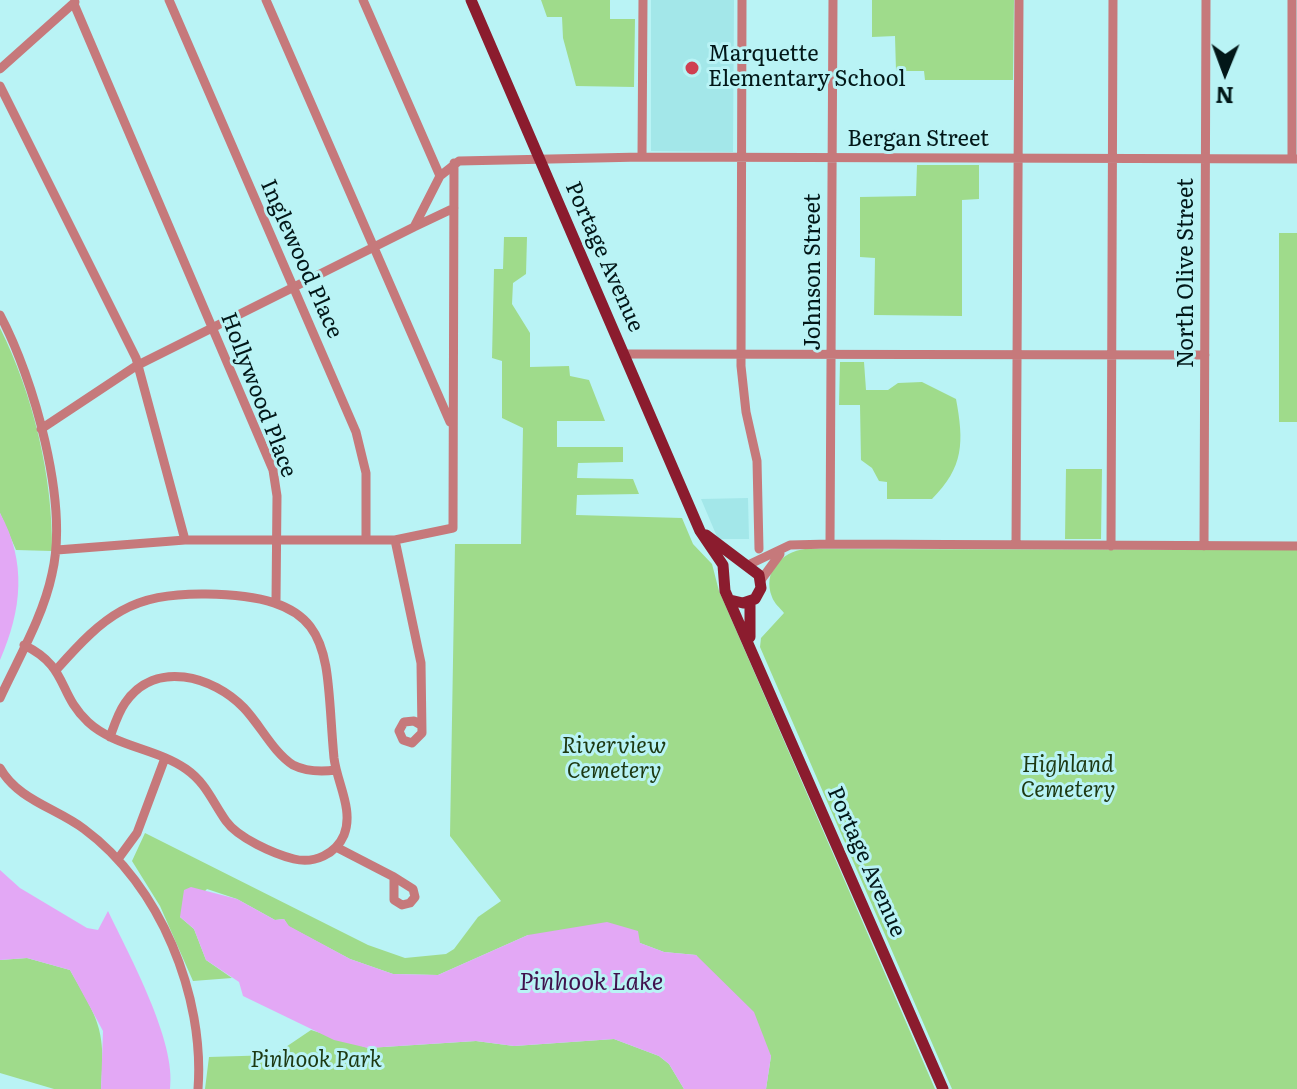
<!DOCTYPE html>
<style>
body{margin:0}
#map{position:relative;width:1297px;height:1089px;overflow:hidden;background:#b9f3f5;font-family:Literata,serif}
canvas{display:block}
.north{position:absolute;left:1185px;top:32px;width:80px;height:80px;-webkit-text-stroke:6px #b9f3f5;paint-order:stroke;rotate:181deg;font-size:22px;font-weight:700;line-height:32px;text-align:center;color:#021718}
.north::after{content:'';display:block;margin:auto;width:28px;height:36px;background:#021718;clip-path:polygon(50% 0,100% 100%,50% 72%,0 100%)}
</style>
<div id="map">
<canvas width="1297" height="1089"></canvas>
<div class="north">N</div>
</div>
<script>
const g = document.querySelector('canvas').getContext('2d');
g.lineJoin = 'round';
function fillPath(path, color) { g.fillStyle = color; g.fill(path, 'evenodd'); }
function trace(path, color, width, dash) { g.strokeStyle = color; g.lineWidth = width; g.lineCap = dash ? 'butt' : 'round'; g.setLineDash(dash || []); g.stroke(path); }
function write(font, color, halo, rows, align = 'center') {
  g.font = font + ' Literata,serif'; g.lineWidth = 6; g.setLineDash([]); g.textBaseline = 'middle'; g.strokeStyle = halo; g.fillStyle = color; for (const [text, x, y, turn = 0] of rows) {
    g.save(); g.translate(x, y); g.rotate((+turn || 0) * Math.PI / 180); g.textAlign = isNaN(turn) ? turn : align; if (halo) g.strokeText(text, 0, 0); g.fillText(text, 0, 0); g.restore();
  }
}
const built = new Path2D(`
 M651 0H734L733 152 651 151Z
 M748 498 749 539H718L701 499Z`);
const green = new Path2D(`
 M541 0H610V19H635L634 87 576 86 563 38 562 17H547Z
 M872 0H1014L1013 80H925L924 71H896L895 36 872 37Z
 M917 165H979V199L962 200V316L874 315 875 258 860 257V197L916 196Z
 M1279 233H1297V422H1279Z
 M504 237H527L526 274 513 283 512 304 530 333V367L569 366 570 376 589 380 605 421H557V447H623V462L578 463 577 478 633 479 639 494 577 495 576 515 682 518 693 544 712 564 719 591 935 1089H766L771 1056 696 955 664 952 640 943 528 935 438 975 393 974 350 959 288 926 284 919 275 920 237 899 207 889 180 917 194 929 206 960 232 978 193 981 160 906 132 861 145 833 368 945 405 958 446 954 454 949 478 917 501 901 450 836 455 544H521L523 428 502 418V361L492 358 494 269H503Z
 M0 328C33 394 53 477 52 551L16 550 0 513Z
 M840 362H864L866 390H888L898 383 922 382 956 399C964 442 964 467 932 499H887V482L879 481 872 468 861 460 860 405H839Z
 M1066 469H1102L1101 539H1065Z
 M805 549 1297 550V1089H952L760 647 761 638 784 613C780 608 774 603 772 597 762 571 782 552 805 549Z
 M27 958 70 970C99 1021 106 1029 101 1089H54L0 1073V960Z
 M311 1030 368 1048 476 1041 514 1046 614 1039 659 1056 669 1064 684 1089H205L209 1057 274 1055Z`);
const water = new Path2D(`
 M0 513C27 562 22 610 0 660Z
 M0 870 20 888 87 928 98 930 108 911C129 955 177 1042 170 1089H101L103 1031 70 970 27 958 0 960Z
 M191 887 237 899 275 920 284 919 289 926 350 959 393 974 438 975 528 935 607 922 638 931 640 943 664 952 696 955 754 1012 771 1056 766 1089H684L669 1064 659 1056 614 1039 514 1046 476 1041 368 1048 334 1040 243 996 239 982 206 960 194 929 180 917 184 890Z`);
const minor = new Path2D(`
 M169 0 356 432 366 473V540
 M266 0 450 422
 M363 0 440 176
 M742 0 741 366 746 412 757 461 759 549
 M74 4 273 470 277 496 276 601
 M0 69 75 2
 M0 86 136 358 185 540
 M642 157 643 0
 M1292 159V0
 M414 227 454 208
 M0 315C34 379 69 503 52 574 43 617 18 659 0 698
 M624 354 1205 355
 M41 429 136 366 414 227 440 176 459 161 642 157 1297 159
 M395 540 421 663 422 733 412 743 403 740 399 731 404 722 414 721 421 725
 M830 544 833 0
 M1016 545 1019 0
 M1111 546 1113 0
 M1204 546 1206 0
 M57 550 185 540H395L453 528 454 163
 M748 565 790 545 830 544 1297 546
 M761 580 780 554
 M24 645C69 667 57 693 88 722 115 747 156 748 186 769 206 783 212 801 226 821 238 838 274 854 294 859 314 864 336 854 344 835 354 810 337 783 334 758 324 651 340 596 206 594 131 593 105 615 57 669
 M110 737C114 726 118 713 125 703 155 659 213 676 244 708 261 726 273 752 293 765 307 772 321 772 336 770
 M0 768C18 800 56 808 84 829 160 885 205 996 198 1089
 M336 847 394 877
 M118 859 137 833 165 758
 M394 877 413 889 415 897 410 903 402 905 394 900Z`);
const major = new Path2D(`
 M471 0 700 531 723 565 725 591 943 1089
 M706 535 759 575 761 588 755 599 743 603 730 600
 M750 602V637`);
const markers = [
 [692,68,8,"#cf3f51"]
];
const poiNames = [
 ["Marquette",708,55],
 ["Elementary School",708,80]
];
const streetNames = [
 ["Bergan Street",918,140],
 ["Portage Avenue",604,257,66],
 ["Inglewood Place",301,259,66],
 ["Johnson Street",814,272,-90],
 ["North Olive Street",1187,273,-90],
 ["Hollywood Place",258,395,69],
 ["Portage Avenue",866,862,66]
];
const parkNames = [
 ["Riverview",614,747],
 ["Cemetery",614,772],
 ["Highland",1068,766],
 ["Cemetery",1068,791],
 ["Pinhook Park",316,1061]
];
const waterNames = [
 ["Pinhook Lake",591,983]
];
fillPath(built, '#a3e7e9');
fillPath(green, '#9fdb8b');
fillPath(water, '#e3a8f5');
trace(minor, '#c6797b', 9);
trace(major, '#8b1c2e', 11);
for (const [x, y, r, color] of markers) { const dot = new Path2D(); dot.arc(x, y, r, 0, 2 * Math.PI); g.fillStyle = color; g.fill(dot); trace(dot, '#b9f3f5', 3); }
write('22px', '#021718', '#b9f3f5', poiNames, 'left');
write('22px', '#021718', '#b9f3f5', streetNames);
write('italic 22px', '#1d3912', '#b9f3f5', parkNames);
write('italic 24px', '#40124d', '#b9f3f5', waterNames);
</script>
